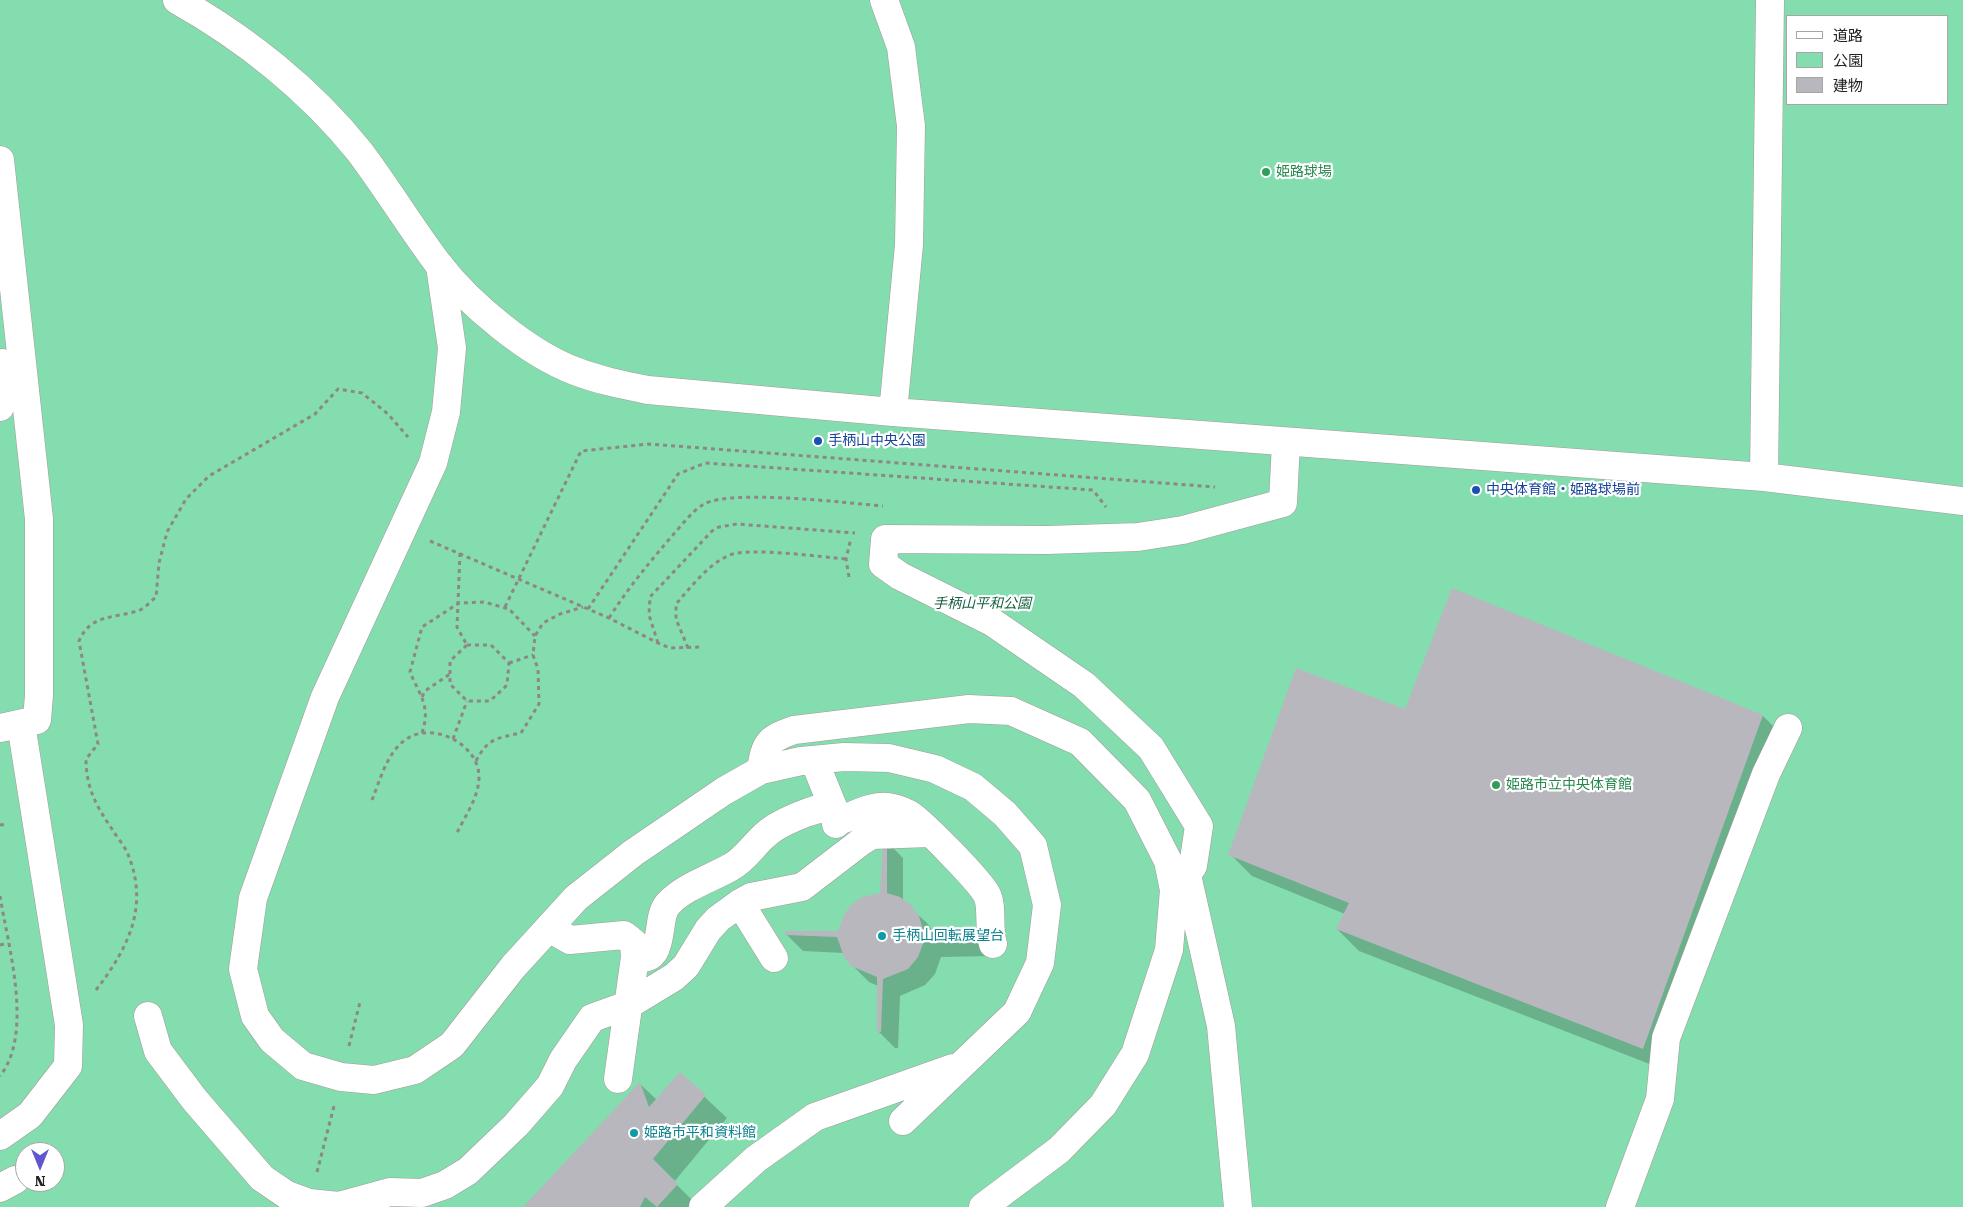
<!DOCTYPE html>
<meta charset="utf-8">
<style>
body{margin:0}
#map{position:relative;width:1963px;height:1207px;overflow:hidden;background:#fef7f2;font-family:"Roboto Serif","Noto Sans JP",serif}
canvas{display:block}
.legend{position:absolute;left:1786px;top:15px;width:162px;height:90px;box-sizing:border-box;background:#fff;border:1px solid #a7a6a6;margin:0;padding:6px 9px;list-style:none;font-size:15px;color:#242120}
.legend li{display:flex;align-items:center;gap:10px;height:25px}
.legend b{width:25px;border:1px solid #a7a6a6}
.north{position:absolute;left:15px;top:1142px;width:50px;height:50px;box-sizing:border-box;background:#fff;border:1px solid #a7a6a6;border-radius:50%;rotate:180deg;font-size:14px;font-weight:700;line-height:20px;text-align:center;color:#242120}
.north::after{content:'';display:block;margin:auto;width:18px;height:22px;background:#6055ce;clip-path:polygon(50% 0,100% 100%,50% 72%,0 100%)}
</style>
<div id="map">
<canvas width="1963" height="1207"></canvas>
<ul class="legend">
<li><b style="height:6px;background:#fff"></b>道路</li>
<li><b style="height:14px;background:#84ddae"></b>公園</li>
<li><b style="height:14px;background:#b9b7be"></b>建物</li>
</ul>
<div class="north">N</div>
</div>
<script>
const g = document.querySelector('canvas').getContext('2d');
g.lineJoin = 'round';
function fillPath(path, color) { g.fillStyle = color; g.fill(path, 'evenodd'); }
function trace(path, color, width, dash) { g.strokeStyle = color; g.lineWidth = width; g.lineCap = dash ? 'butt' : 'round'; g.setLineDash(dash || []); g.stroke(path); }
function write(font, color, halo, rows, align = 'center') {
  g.font = font + ' "Roboto Serif","Noto Sans JP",serif'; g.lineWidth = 4.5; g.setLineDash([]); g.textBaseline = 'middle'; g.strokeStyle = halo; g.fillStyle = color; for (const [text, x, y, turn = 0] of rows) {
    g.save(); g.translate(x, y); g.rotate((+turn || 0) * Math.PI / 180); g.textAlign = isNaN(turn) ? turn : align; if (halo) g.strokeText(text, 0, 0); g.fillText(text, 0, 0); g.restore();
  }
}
const green = new Path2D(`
 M0 0H1963V1207H0ZM1787 16H1947V104H1787ZM25 1152H55V1182H25Z`);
const shadow = new Path2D(`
 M1452 590 1763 716 1785 738 1665 1070 1359 951 1337 929 1345 914 1252 876 1230 854 1405 711Z
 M886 841 903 858V901L927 923 936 935 979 939 995 956 941 957 935 974 925 985 900 996 898 1048H895L878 1031V986L869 982 852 965 844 953 803 951 786 934 839 932 881 894Z
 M680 1074 727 1118 674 1182 699 1207H525L640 1084 657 1100Z`);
const building = new Path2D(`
 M1452 588 1763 715 1643 1049 1336 929 1349 903 1228 855 1296 668 1405 709Z
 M883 839H887V893L900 897 911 905 919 916 924 933 979 938V941H924L918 957 908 969 883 979 881 1032H877V977L851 966 844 957 837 937 785 935V931H838L845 913 852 904 862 897 880 893Z
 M680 1072 706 1095 653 1159 678 1184 657 1207 645 1197 640 1207H523L640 1082 649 1107Z`);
const path = new Path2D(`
 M430 541 609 618 658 643 670 648 701 647
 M460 553 457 627 467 645
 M849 577 846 559 851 538
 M505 607 581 451 649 444 1215 487
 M588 609 678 474 705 463 1093 490 1106 507
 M609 618C628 588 649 563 672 536 681 526 692 511 704 504 731 489 848 503 883 506
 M658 643 649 615 650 597 712 531 719 527 737 524 855 533
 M467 645H491L509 663 507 685 490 701H467L450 684V661Z
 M688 648 676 619V604C692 586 708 564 730 555 749 547 822 557 846 559
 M509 663 533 655
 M422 697 425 691 450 674
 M422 733C431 706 420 696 410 672L422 627 459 603 484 602 509 609 535 636
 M453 739 467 701
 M476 761C488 738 497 738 521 733L539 704 538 669 533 655 535 636 543 623 560 614 583 607
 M372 800C380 780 387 753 405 740 432 720 479 744 479 777 479 797 465 816 457 833
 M0 825 7 824
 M0 896C8 946 34 1033 0 1076
 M0 945 8 943
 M96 990C129 947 150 905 127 852 123 844 116 836 112 829 96 806 86 787 86 759L98 744 79 641C91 613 115 619 140 610 146 607 151 601 156 597L159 563 167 532 186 499 209 476 315 414 338 389 362 393 388 414 408 437
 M349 1046 360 1002
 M317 1172 334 1106`);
const minor = new Path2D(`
 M177 0C245 38 310 90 359 151 387 188 411 228 439 265 469 304 529 354 575 371 598 380 623 385 648 390L893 412 1764 477 1963 501
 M884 0 901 47 911 126 909 245 893 412
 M0 160 39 519V695L37 720 0 728
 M440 266 452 348 446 412 433 463 325 697 253 898 243 969 255 1016 272 1040 303 1066 341 1077 374 1080 415 1070 452 1045 513 967 576 898 633 853 724 791 761 770 801 761 844 757 889 758 935 769 973 787 1005 814 1033 846 1047 905 1040 963 1017 1012 903 1121
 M0 407 3 398 2 363
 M1764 477 1770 0
 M814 760 833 807 836 824
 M761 770C765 743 768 739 794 730L969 709 1011 711 1080 742 1137 800 1168 861 1174 890 1169 950 1135 1054 1103 1105 1059 1150 983 1207
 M836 822C851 817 871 805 887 807 894 808 903 811 909 814 923 823 980 881 987 895 993 907 988 929 993 944
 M1187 875 1221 1026 1238 1207
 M1174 890 1193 866 1199 826 1151 748 1084 685 992 622 900 576 883 564 885 539 1047 540 1138 537 1183 530 1283 503 1286 442
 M740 903 774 958
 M549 928 570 940 624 935 634 943 635 957 618 1079
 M635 957C668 964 654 919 668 904 685 886 710 879 731 867 744 860 753 846 764 836 777 823 815 807 833 807
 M148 1016 158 1051 194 1099 262 1178 287 1195 309 1203 339 1206 390 1192 422 1193 445 1185 468 1171 516 1125 550 1086 563 1060 592 1018 628 1005 674 977 686 966 708 930 718 919 740 903 751 897 802 887 862 841 872 835 930 833
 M0 1136 30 1115 68 1066 69 1025 21 724
 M0 1188 15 1180
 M703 1207 756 1159 815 1117 953 1068
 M1620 1207 1660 1099 1666 1038 1766 774 1788 728`);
const markers = [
 [1266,172,5,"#2e9e5b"],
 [818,441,5,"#1a4fb4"],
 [1476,490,5,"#1a4fb4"],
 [1496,785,5,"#2e9e5b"],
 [882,936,5,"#0f9aa8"],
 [634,1133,5,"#0f9aa8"]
];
const leisureNames = [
 ["姫路球場",1276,172],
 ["姫路市立中央体育館",1506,785]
];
const transitNames = [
 ["手柄山中央公園",828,441],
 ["中央体育館・姫路球場前",1486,490]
];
const parkNames = [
 ["手柄山平和公園",982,604]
];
const cultureNames = [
 ["手柄山回転展望台",892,936],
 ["姫路市平和資料館",644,1133]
];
fillPath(green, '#84ddae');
fillPath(shadow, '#0003');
fillPath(building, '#b9b7be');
trace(minor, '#a29b97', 29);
trace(path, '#8d8885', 3, [4, 4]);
trace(minor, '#fff', 28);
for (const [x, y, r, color] of markers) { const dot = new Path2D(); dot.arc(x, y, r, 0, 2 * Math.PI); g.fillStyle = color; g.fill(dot); trace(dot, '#fff', 2); }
write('14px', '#27864d', '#fff', leisureNames, 'left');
write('14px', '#164399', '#fff', transitNames, 'left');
write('italic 14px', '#155f3f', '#fff', parkNames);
write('14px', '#0d838f', '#fff', cultureNames, 'left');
</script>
